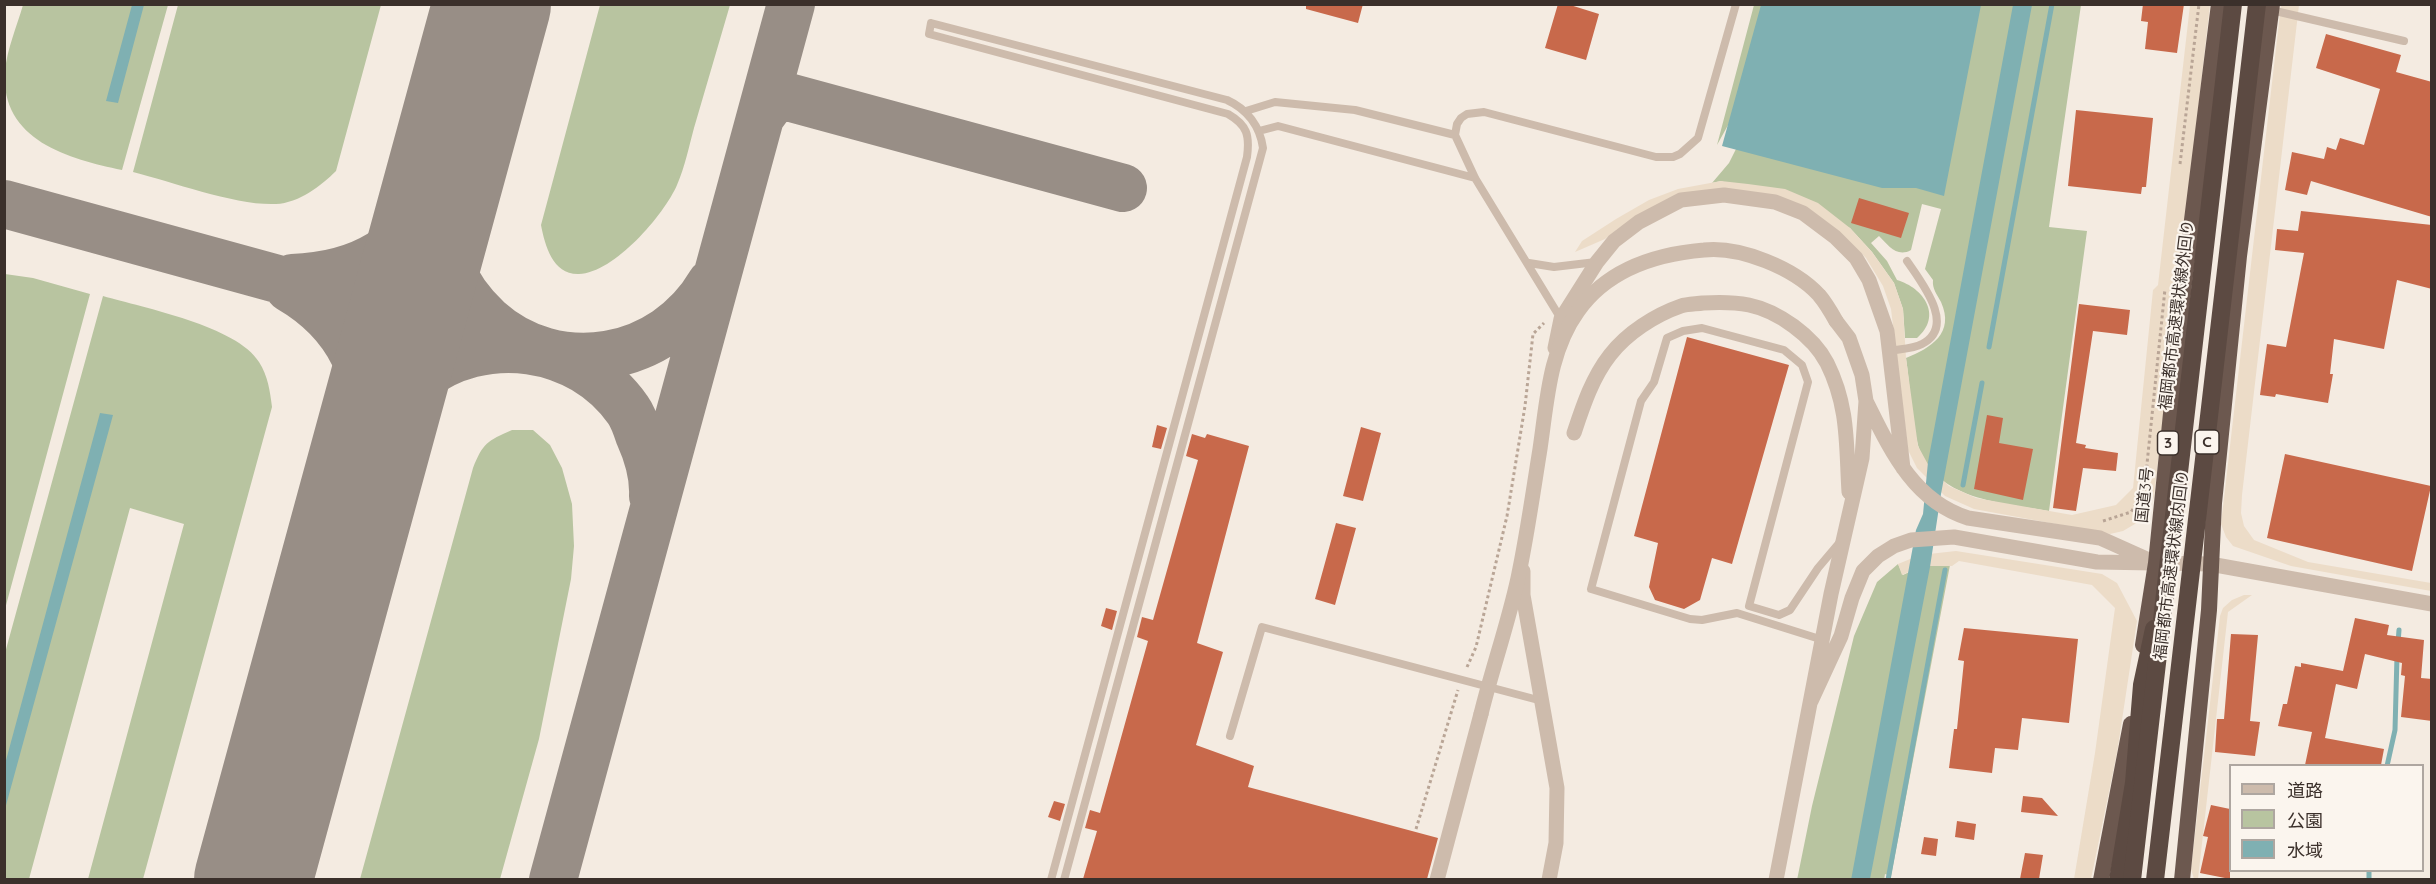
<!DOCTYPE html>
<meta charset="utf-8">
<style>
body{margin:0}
#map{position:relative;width:2436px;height:884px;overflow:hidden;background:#f4ebe1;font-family:Quicksand,"Noto Sans JP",sans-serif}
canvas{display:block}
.frame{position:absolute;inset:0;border:6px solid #3b302b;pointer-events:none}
.legend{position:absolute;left:2229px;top:764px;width:195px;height:108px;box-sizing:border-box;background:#fbf5ee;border:2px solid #aea6a0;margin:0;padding:8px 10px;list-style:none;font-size:18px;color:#3b302b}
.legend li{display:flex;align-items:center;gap:12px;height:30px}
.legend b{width:30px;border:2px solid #aea6a0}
</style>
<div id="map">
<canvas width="2436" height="884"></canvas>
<div class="frame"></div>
<ul class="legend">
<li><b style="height:8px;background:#cdbbac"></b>道路</li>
<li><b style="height:16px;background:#b8c4a0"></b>公園</li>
<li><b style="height:16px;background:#7fb0b2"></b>水域</li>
</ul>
</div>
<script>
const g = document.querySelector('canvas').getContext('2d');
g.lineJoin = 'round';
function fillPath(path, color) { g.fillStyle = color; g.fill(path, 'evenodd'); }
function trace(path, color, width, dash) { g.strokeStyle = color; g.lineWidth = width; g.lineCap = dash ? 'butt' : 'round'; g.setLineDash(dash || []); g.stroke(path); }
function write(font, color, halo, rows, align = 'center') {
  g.font = font + ' Quicksand,"Noto Sans JP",sans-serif'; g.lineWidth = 4.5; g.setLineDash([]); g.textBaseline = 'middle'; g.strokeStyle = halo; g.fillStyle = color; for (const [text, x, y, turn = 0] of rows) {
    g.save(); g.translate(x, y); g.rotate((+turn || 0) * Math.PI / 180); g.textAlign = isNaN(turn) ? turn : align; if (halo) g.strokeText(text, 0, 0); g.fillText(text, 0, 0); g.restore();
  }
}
const green = new Path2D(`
 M23 5H168L122 170C70 159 0 141 5 71 7 49 17 26 23 5Z
 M178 5H381L336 171C321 186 299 203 276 204 237 206 173 182 133 172Z
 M600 5H730C718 46 706 87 694 128 689 146 685 167 677 185 664 215 614 273 579 274 553 275 545 246 541 225Z
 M1754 5H2081L2049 227 2087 231 2049 511C2003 503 1934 500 1918 445 1911 420 1910 384 1906 358 1931 348 1955 333 1941 302 1937 294 1932 289 1933 280L1925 269 1941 209 1922 204 1911 250C1897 258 1888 245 1879 236L1871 243 1887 261 1897 280C1924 288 1943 316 1917 338H1905L1903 309 1894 283 1872 252 1850 228 1721 181 1712 183 1729 163 1778 65 1773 44 1717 145Z
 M5 274 33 278 90 294 5 609Z
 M103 296C144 308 237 326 259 362 268 376 270 391 272 407L143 879H88L184 524 130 508 29 879 5 880V653Z
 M512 430H533L550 445 562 468 572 504 574 546 571 579 539 739 500 879H360L473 468C483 443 487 441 512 430Z
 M1898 564 1903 575 1922 566 1950 565 1891 876 1885 874 1884 880H1797L1812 806 1854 636 1877 582Z`);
const plaza = new Path2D(`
 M2190 5H2210L2154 497 2149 509 2140 521 2123 531 2110 534 1974 509 1945 496 1917 468 1908 450 1891 309 1883 286 1866 258 1844 236 1781 197 1653 207 1619 228 1605 239 1575 252 1582 241 1616 219 1649 200 1678 189 1721 181 1748 184 1785 189 1818 203 1850 228 1872 252 1894 283 1903 309 1906 358 1918 446 1930 468 1949 486 1976 498 2072 515 2116 505 2133 488 2153 290 2158 285Z
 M2281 5H2299L2242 495 2241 513 2244 526 2254 540 2308 562 2431 583V591L2291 566 2233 546 2226 537 2221 524Z
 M1956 551 2102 574 2117 583 2137 621 2117 753 2091 879H2074L2095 753 2115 608 2092 585 1959 561 1952 566H1922L1902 575 1898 564 1920 555Z
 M2244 595H2252L2228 612 2198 879H2194L2191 869 2220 616 2223 608 2232 600Z`);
const water = new Path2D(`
 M132 5H144L118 103 106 101Z
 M1761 5H1981L1944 196 1916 188H1882L1722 146Z
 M2013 5H2032L1941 494 1930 567 1870 879 1851 880 1916 530 1923 514 1928 462Z
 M100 413 113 415 5 809V764Z`);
const stream = new Path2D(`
 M1989 347 2052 4
 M1963 485 1982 383
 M2398 643 2399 630
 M2387 766 2395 730 2397 656
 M1888 880 1945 570
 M2369 880V870`);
const taxiway = new Path2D(`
 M761 116 772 101 788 97 1123 188
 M442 188C440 214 441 239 449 264 457 285 472 305 488 320 557 382 664 363 711 283
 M4 204 547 353
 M292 278C364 275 404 248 442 188
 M289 288C351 324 373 378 371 447
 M371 447C382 422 396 397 418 380 483 329 580 342 628 410 633 417 636 426 639 435 648 455 654 474 653 496
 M553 880 791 4`);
const runway = new Path2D(`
 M253 880 492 4`);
const building = new Path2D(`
 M1306 4H1363L1358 23 1306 9Z
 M1558 4H1567L1599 14 1586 60 1545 48Z
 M2143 4H2184L2177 53 2145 49 2148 22 2141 21Z
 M2326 34 2401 55 2396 72 2432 82V217L2311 181 2307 195 2285 190 2292 152 2324 159 2327 147 2336 150 2340 138 2364 145 2380 89 2316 68Z
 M2076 110 2153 118 2146 187H2142L2141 194 2068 186Z
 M1859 198 1909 213 1901 238 1851 223Z
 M2301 211 2432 225V289L2397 280 2384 349 2334 339 2330 374H2333L2328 403 2276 394 2275 397 2260 395 2267 344 2286 347 2304 253 2275 250 2277 229 2298 231Z
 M2079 304 2130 310 2127 335 2093 331 2076 443 2086 445 2085 448 2118 453 2116 471 2083 468 2076 511 2053 508Z
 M1687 337 1789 365 1732 564 1712 558 1700 600 1684 609 1655 600 1649 587 1658 543 1634 536Z
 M1987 415 2003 418 1999 443 2033 449 2023 500 1974 489Z
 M1157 425 1167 428 1161 449 1152 447Z
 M1361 427 1381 433 1363 501 1343 496Z
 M1192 434 1205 438 1207 434 1249 446 1197 643 1223 652 1196 745 1254 766 1248 787 1438 838 1427 879H1083L1097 831 1085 828 1090 810 1100 813 1148 641 1137 637 1142 617 1153 620 1198 460 1186 456Z
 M2285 454 2431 486 2412 571 2267 538Z
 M1336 523 1356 528 1335 605 1315 599Z
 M1106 608 1117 611 1112 630 1101 626Z
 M2355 618 2389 625 2387 635 2424 640 2421 678 2432 679V721L2401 717 2405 676 2401 675 2402 663 2365 654 2357 689 2336 684 2325 738 2384 749 2381 765H2305L2312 732 2278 726 2283 704H2287L2295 666 2301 667V663L2343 671Z
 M1964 628 2078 639 2069 723 2022 718 2018 750 1995 748 1992 773 1949 768 1954 729H1957L1964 661 1958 660Z
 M2231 634 2258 635 2250 721 2260 722 2255 756 2215 752 2217 719H2224Z
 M2023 796 2042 798 2058 816 2021 812Z
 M1054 801 1065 804 1060 821 1048 817Z
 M2211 805 2230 809V879L2200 873 2208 837 2203 836Z
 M1957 821 1976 824 1974 840 1955 837Z
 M1924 837 1938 839 1936 856 1921 854Z
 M2025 853 2043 855 2039 879H2020Z`);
const path = new Path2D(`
 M2180 164 2199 4
 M2103 521 2131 512 2144 493 2165 289
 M1467 667 1476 647 1507 516 1525 406 1533 334 1544 323
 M1416 829 1458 690`);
const service = new Path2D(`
 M2271 10 2404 41
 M1246 111 1275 102 1355 110 1455 135
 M1259 131 1278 126 1475 178
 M1529 263 1554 267 1596 262
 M1561 319 1475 178 1455 135 1457 124 1461 118 1467 114 1484 112 1656 157H1673L1680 154 1698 138 1736 4
 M1889 351C1899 349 1913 349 1922 344 1957 326 1921 282 1907 261
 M1823 640 1737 613 1702 620 1690 619 1591 589 1641 401 1654 382 1667 338 1683 331 1702 328 1784 350 1802 365 1808 382 1749 606 1779 615 1790 610 1818 568 1840 542
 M1230 736 1262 627 1542 701
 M1051 880 1247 157C1250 135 1247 125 1228 114L929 34 931 23 1227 100C1247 109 1260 126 1263 148L1064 880`);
const tertiary = new Path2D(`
 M1555 348 1561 319 1597 262 1614 241 1639 222 1681 200 1724 195 1775 202 1803 213 1835 237 1856 258 1869 280 1887 331 1903 468
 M1866 401C1890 449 1913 501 1968 518L2100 538 2149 560
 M1574 433C1583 406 1592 378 1610 355 1627 333 1655 315 1681 306 1687 304 1696 304 1703 303 1718 302 1734 302 1749 305 1778 311 1813 336 1827 363 1849 407 1846 445 1849 492
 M1523 571V595L1557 788 1556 843 1549 880
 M1811 701 1841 636 1852 598 1863 571 1878 556 1894 546 1911 540 1954 537 2097 562 2210 564 2432 604
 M1437 880 1481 714
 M1776 880 1831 594 1862 458 1866 401 1862 375 1849 338 1836 321`);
const trunk = new Path2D(`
 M2143 645 2156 563 2184 284 2219 4
 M2101 880 2131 724
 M2182 880 2209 610 2214 503 2239 256 2272 4`);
const motorway = new Path2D(`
 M2118 880 2134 783 2142 685 2154 629`);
const tertiaryBridge = new Path2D(`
 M1481 714C1492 669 1508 624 1518 578 1527 536 1533 492 1540 449 1547 402 1549 351 1578 311 1607 270 1656 254 1704 250 1740 246 1794 268 1819 295 1825 302 1831 312 1836 321`);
const motorwayBridge = new Path2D(`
 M2132 880 2233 4
 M2155 880 2257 4`);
const shields = [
 [2207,442,24],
 [2168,443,21]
];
const shieldNames = [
 ["C",2207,442],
 ["3",2168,443]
];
const streetNames = [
 ["福岡都市高速環状線外回り",2177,315,-83],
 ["国道3号",2145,495,-84],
 ["福岡都市高速環状線内回り",2172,565,-83]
];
fillPath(green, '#b8c4a0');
fillPath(plaza, '#ecdcc8');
fillPath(water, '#7fb0b2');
trace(stream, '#7fb0b2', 5);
trace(taxiway, '#988e86', 48);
trace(runway, '#988e86', 118);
fillPath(building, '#c8694b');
trace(path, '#b9a596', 3, [3, 3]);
trace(service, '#cdbbac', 8);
trace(tertiary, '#cdbbac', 15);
trace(trunk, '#6c584f', 16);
trace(motorway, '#5c4a42', 18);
trace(tertiaryBridge, '#cdbbac', 15);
trace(motorwayBridge, '#5c4a42', 18);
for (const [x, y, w] of shields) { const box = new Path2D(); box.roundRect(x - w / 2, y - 12, w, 24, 4.5); g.fillStyle = '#fbf5ee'; g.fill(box); trace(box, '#3b302b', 1.5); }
write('bold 15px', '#3b302b', null, shieldNames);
write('16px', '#3b302b', '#fbf5ee', streetNames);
</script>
